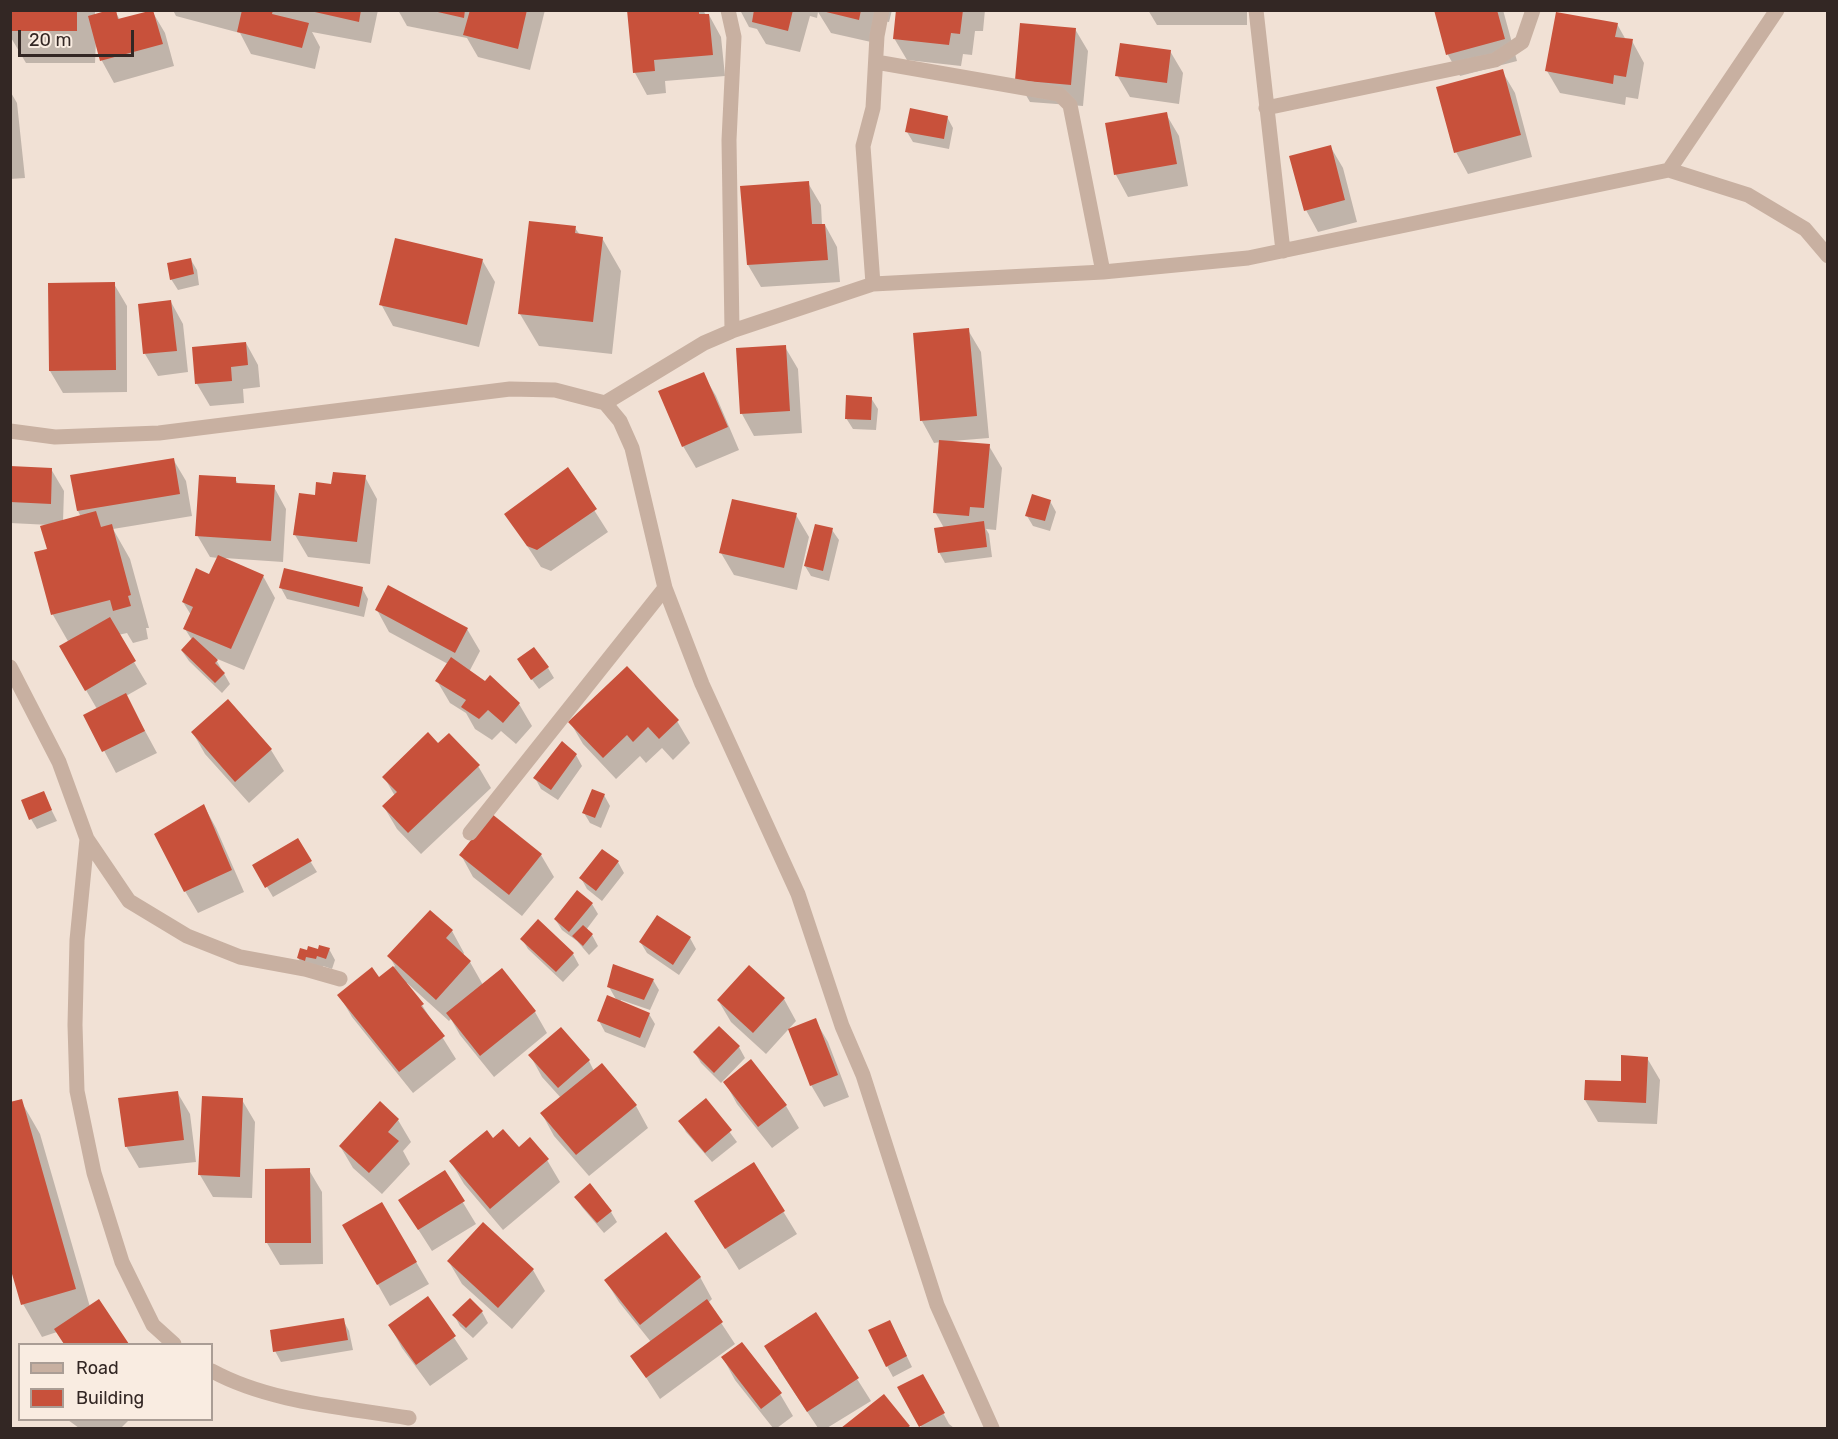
<!DOCTYPE html>
<style>
body{margin:0}
#map{position:relative;width:1838px;height:1439px;overflow:hidden;background:#f1e1d5;font-family:Rubik,sans-serif}
canvas{display:block}
.frame{position:absolute;inset:0;border:12px solid #332724;pointer-events:none}
.legend{position:absolute;left:18px;top:1343px;width:195px;height:78px;box-sizing:border-box;background:#f9ece1;border:2px solid #aa9d95;margin:0;padding:8px 10px;list-style:none;font-size:18px;color:#332724}
.legend li{display:flex;align-items:center;gap:12px;height:30px}
.legend b{width:30px;border:2px solid #aa9d95}
.scale{position:absolute;left:18px;top:30px;width:116px;height:27px;box-sizing:border-box;border:3px solid #332724;border-top:0;padding-left:8px;font-size:18px;line-height:21px;white-space:nowrap;color:#332724;-webkit-text-stroke:4px #f9ece1;paint-order:stroke}
</style>
<div id="map">
<canvas width="1838" height="1439"></canvas>
<div class="frame"></div>
<ul class="legend">
<li><b style="height:8px;background:#c8b0a1"></b>Road</li>
<li><b style="height:16px;background:#c8513b"></b>Building</li>
</ul>
<div class="scale">20 m</div>
</div>
<script>
const g = document.querySelector('canvas').getContext('2d');
g.lineJoin = 'round';
function fillPath(path, color) { g.fillStyle = color; g.fill(path, 'evenodd'); }
function trace(path, color, width, dash) { g.strokeStyle = color; g.lineWidth = width; g.lineCap = dash ? 'butt' : 'round'; g.setLineDash(dash || []); g.stroke(path); }
const shadow = new Path2D(`
 M10 10H95V16L115 11 120 20 152 11 165 33 174 66 114 83 102 61 96 41 95 63H26L10 36Z
 M173 10H378L371 43 312 32 320 47 315 69 251 54 240 33 176 16Z
 M398 10H545L530 70 478 57 467 38 407 26Z
 M628 10H703L706 15H709L721 37 725 76 665 81 666 93 647 95 635 73Z
 M740 10H892L889 22 876 20 871 42 831 33 818 12 817 18 810 16 800 52 766 44 757 29 749 27Z
 M897 10H985L983 31H975L972 55 963 54 961 66 907 60 894 38Z
 M1148 10H1247V25H1157Z
 M1436 10H1503L1517 61 1460 76 1448 55Z
 M1617 24 1626 40 1632 41 1644 63 1638 99 1626 97 1625 105 1560 93 1547 71Z
 M1075 29 1088 51 1083 106 1030 102 1017 80Z
 M1170 51 1183 73 1179 104 1130 97 1117 75Z
 M1502 71 1515 93 1532 157 1468 174 1456 152Z
 M10 91 17 103 25 178 10 179Z
 M1166 114 1179 136 1188 186 1128 197 1116 175 1107 125Z
 M947 117 953 128 949 149 913 142 907 132Z
 M1330 146 1343 168 1357 222 1318 232 1306 210Z
 M808 183 821 205 822 225H825L837 247 840 282 761 287 748 265 742 187Z
 M575 228 580 235 602 238 621 271 612 354 539 346 520 314Z
 M191 260 197 270 199 285 178 290 171 279Z
 M482 260 495 282 479 347 393 326 381 304Z
 M114 284 127 306V392L63 393 50 371Z
 M171 302 183 324 188 372 158 376 145 354Z
 M968 330 981 352 989 438 952 441 989 446 1002 468 996 530 986 529 989 534 992 557 945 563 939 552 944 528 935 512 941 442 934 443 922 421Z
 M246 343 258 365 260 387 243 389 244 403 210 406 197 384 194 348Z
 M785 347 798 369 802 433 754 436 742 414 737 349Z
 M703 374 716 396 739 450 696 468 683 446Z
 M871 398 878 409 876 430 853 429 846 418Z
 M173 459 186 481 192 516 113 529 130 559 149 628H146L148 639 133 643 127 633 118 635 147 684 126 696 157 753 116 773 85 715 97 709 61 647 69 643 53 615 36 553 49 550 50 525 10 523V467L51 469 64 491 63 522 81 517 78 511 72 476Z
 M568 469 608 532 551 571 541 567 506 514Z
 M365 477 377 499 370 564 308 557 295 535 316 496 332 485Z
 M235 479 239 485 274 487 286 509 283 562 224 558 263 576 275 598 244 670 215 658 230 684 222 693 189 661 182 651 192 640 185 629 191 615 183 602 210 576 218 558 210 557 197 535Z
 M1050 501 1056 512 1050 531 1033 526 1027 516Z
 M796 515 809 537 797 590 734 575 721 553Z
 M832 530 839 540 829 581 811 576 805 566Z
 M281 588H362L368 599 364 617 287 599Z
 M377 610 467 629 480 651 469 672 485 683 490 677 519 704 532 726 516 744 501 731 492 740 475 729 466 713 450 703 437 681 448 664 389 632Z
 M548 668 554 678 539 689 525 670Z
 M677 721 690 743 673 760 662 748 646 763 640 756 616 779 583 744 570 722Z
 M193 733 271 750 284 771 249 803 205 754Z
 M438 745 478 766 491 788 421 854 397 829 384 807 395 796 384 777Z
 M576 755 582 766 558 800 541 789 535 778Z
 M43 793 57 821 37 829 31 819Z
 M604 795 610 806 601 828 590 823 584 813Z
 M204 806 216 828 244 892 198 913 185 891Z
 M297 840 317 872 273 897 254 865Z
 M461 855H541L554 877 522 916 473 877Z
 M618 862 624 873 602 901 587 889 581 878Z
 M592 904 598 914 586 930 592 935 598 946 589 955 577 941 562 930 555 919Z
 M430 912 452 931 464 953 463 955 470 962 483 985 535 1012 547 1033 494 1077 460 1035 451 1019 449 1021 407 983 406 984 422 1005 456 1059 413 1093 352 1017 339 995 379 979 395 966 389 956Z
 M538 922 573 954 579 965 563 982 528 949 522 939Z
 M690 938 696 949 679 975 647 953 641 943Z
 M329 949 335 960 332 969 323 966 322 969H305L298 958Z
 M653 980 659 990 650 1010 621 1000 620 1002 649 1014 655 1024 645 1048 605 1032 599 1021 617 1001 609 987Z
 M784 999 796 1021 766 1054 731 1022 718 1000Z
 M815 1020 828 1042 849 1097 824 1107 811 1085Z
 M739 1047 745 1058 721 1083 701 1063 695 1053Z
 M530 1055 589 1061 594 1071 636 1106 648 1128 589 1176 554 1136 542 1114 561 1098 542 1077Z
 M1647 1058 1660 1080 1657 1124 1598 1122 1585 1100 1622 1083Z
 M751 1061 786 1106 799 1128 772 1148 737 1104 725 1082Z
 M177 1092 190 1114 196 1162 139 1168 126 1146Z
 M242 1100 255 1122 252 1198 213 1197 200 1175Z
 M706 1100 737 1142 712 1162 686 1132 680 1121Z
 M21 1101 40 1134 90 1307 99 1301 128 1344H64L57 1332 42 1337 23 1304Z
 M380 1103 398 1120 411 1142 403 1151 410 1164 382 1194 353 1168 340 1146Z
 M493 1140 547 1160 560 1182 503 1230 464 1184 451 1162Z
 M754 1164 797 1234 739 1270 696 1201Z
 M309 1170 322 1192 323 1264 280 1265 267 1243Z
 M445 1173 476 1224 432 1251 400 1201Z
 M576 1197 611 1212 617 1222 604 1233 582 1207Z
 M382 1204 429 1284 390 1306 344 1225Z
 M449 1262 533 1270 545 1291 512 1329 462 1284Z
 M700 1277 712 1299 708 1303 735 1344 660 1399 632 1356 651 1342 619 1302 606 1281Z
 M428 1298 468 1359 430 1386 402 1348 390 1326Z
 M470 1300 482 1312 488 1323 473 1338 460 1326 454 1315Z
 M816 1314 871 1401 827 1428H818L778 1368Z
 M343 1320 349 1331 353 1350 281 1362 275 1351Z
 M895 1332 912 1367 893 1377 887 1366Z
 M723 1358 780 1394 793 1416 777 1428H773L735 1380Z
 M923 1376 949 1424 954 1428H922L900 1388Z
 M884 1396 910 1428H844Z
 M68 1420H129L121 1428H79Z`);
const building = new Path2D(`
 M10 10H77V31H10Z
 M109 10H116L118 19 153 10 163 44 100 61 88 16Z
 M242 10H273L272 14 309 23 302 48 237 32Z
 M306 10H361L359 22Z
 M429 10H465L464 18Z
 M470 10H527L518 49 463 35Z
 M627 10H699V14H709L713 55 654 60 655 71 633 73Z
 M754 10H793L788 31 752 22Z
 M818 10H861L859 20Z
 M896 10H963L960 34 951 33 949 45 893 39Z
 M1434 10H1497L1505 39 1446 55Z
 M1556 12 1618 23 1615 37 1633 39 1626 77 1614 75 1613 84 1545 71Z
 M1020 23 1076 28 1071 85 1015 80Z
 M1120 43 1171 50 1167 83 1115 76Z
 M1503 69 1521 135 1454 153 1436 87Z
 M910 108 948 116 944 139 905 132Z
 M1167 112 1177 164 1114 175 1105 123Z
 M1331 145 1345 200 1304 211 1289 156Z
 M809 181 812 224H825L828 260 747 265 740 186Z
 M529 221 576 226 575 233 603 237 593 322 518 314Z
 M395 238 483 259 467 325 379 305Z
 M191 258 194 274 170 280 167 263Z
 M115 282 116 370 49 371 48 283Z
 M171 300 177 351 143 354 138 304Z
 M969 328 977 416 920 421 913 333Z
 M246 342 248 365 231 367 232 381 195 384 192 347Z
 M786 345 790 411 740 414 736 348Z
 M704 372 728 427 682 447 658 391Z
 M846 395 872 397 871 420 845 419Z
 M939 440 990 444 984 508 970 507 969 516 933 513Z
 M174 458 180 494 77 511 70 475Z
 M10 466 52 468 51 504 10 502Z
 M568 467 597 509 537 550 527 546 504 514Z
 M333 472 366 475 357 542 293 535 299 493 315 495 316 482 331 484Z
 M199 475 236 477V483L275 485 271 541 195 536Z
 M1032 494 1051 500 1045 521 1025 516Z
 M732 499 797 513 784 568 719 553Z
 M96 511 101 527 112 524 131 595 128 596 131 606 113 611 110 600 51 615 34 552 47 549 40 526Z
 M984 521 987 547 938 553 934 528Z
 M815 524 833 528 823 571 804 566Z
 M218 555 264 575 231 649 183 629 193 607 182 602 196 568 209 574Z
 M284 568 363 587 359 607 279 588Z
 M388 585 468 628 455 653 375 610Z
 M110 617 136 661 85 691 59 646Z
 M193 637 218 660 215 663 225 673 215 683 181 650Z
 M534 647 549 667 531 680 517 659Z
 M451 657 485 681 490 675 520 703 503 723 488 710 479 719 461 707 466 700 435 681Z
 M627 666 679 720 659 739 648 727 633 742 627 735 603 758 568 722Z
 M126 693 145 731 102 752 83 715Z
 M228 699 272 749 235 782 191 732Z
 M428 732 438 743 449 733 480 765 408 833 382 806 397 792 382 777Z
 M562 741 577 754 551 790 533 778Z
 M592 789 605 794 595 818 582 813Z
 M44 791 52 810 29 820 21 800Z
 M204 804 232 870 184 892 154 834Z
 M492 814 542 854 509 895 459 855Z
 M298 838 312 861 265 888 252 865Z
 M602 849 619 861 596 891 579 878Z
 M577 890 593 903 569 932 554 919Z
 M430 910 453 930 446 938 471 961 436 1000 387 956Z
 M657 915 691 937 673 965 639 942Z
 M538 919 574 953 556 972 520 939Z
 M583 925 593 934 583 946 572 936Z
 M319 945 330 948 326 959 317 956 316 959 306 957 305 961 297 958 300 948 307 950 308 946 318 949Z
 M613 964 654 979 644 1000 607 987Z
 M749 965 785 998 753 1033 717 1000Z
 M393 966 424 1004 421 1006 445 1036 399 1072 337 995 372 967 379 977Z
 M502 968 536 1011 480 1056 446 1013Z
 M607 995 650 1013 640 1038 597 1021Z
 M816 1018 838 1075 810 1086 788 1029Z
 M719 1026 740 1046 714 1073 693 1052Z
 M561 1027 590 1060 558 1088 528 1055Z
 M1621 1055 1648 1057 1646 1103 1584 1100 1585 1080 1621 1081Z
 M751 1059 787 1105 758 1127 723 1082Z
 M602 1063 637 1105 576 1155 540 1113Z
 M178 1091 184 1140 125 1147 118 1098Z
 M202 1096 243 1098 240 1177 198 1175Z
 M706 1098 732 1130 705 1153 678 1121Z
 M22 1099 76 1289 21 1305 10 1267V1102Z
 M380 1101 399 1119 388 1132 399 1141 369 1173 339 1146Z
 M503 1129 519 1147 530 1137 549 1159 490 1209 449 1161 487 1130 493 1138Z
 M754 1162 785 1211 725 1249 694 1201Z
 M310 1168 311 1243H265V1169Z
 M445 1170 465 1201 418 1230 398 1200Z
 M590 1183 612 1211 597 1223 574 1197Z
 M382 1202 417 1262 377 1285 342 1225Z
 M483 1222 534 1269 498 1308 447 1261Z
 M666 1232 701 1277 640 1325 604 1280Z
 M428 1296 456 1336 416 1365 388 1325Z
 M470 1298 483 1311 466 1328 452 1315Z
 M99 1299 129 1344H64L54 1329Z
 M707 1299 723 1322 646 1378 630 1356Z
 M816 1312 859 1378 807 1412 764 1346Z
 M344 1318 348 1340 273 1352 270 1330Z
 M890 1320 907 1356 886 1367 868 1330Z
 M742 1342 782 1393 761 1409 721 1357Z
 M923 1374 945 1413 919 1427 897 1387Z
 M884 1394 910 1426 907 1428H841Z`);
const minor = new Path2D(`
 M728 10 734 37 729 140 732 331
 M1256 10 1283 251
 M876 62 1059 94 1070 105 1103 272
 M1266 108 1495 60 1522 42 1533 10
 M1669 170 1748 195 1805 229 1828 256
 M873 284 863 146 873 108 877 36 882 10
 M605 403 704 343 732 331 873 284 1103 272 1248 258 1669 170 1777 10
 M10 431 55 437 159 433 510 389 555 390 605 403 620 421 632 448 665 588 702 684 798 894 842 1026 863 1075 937 1305 992 1428
 M10 667 59 762 87 839 129 901 187 936 240 957 305 969 340 979
 M470 833 665 588
 M87 839 77 940 75 1025 77 1091 94 1173 122 1262 153 1325 174 1344
 M212 1371C271 1403 344 1407 409 1418`);
fillPath(shadow, '#0003');
fillPath(building, '#c8513b');
trace(minor, '#c8b0a1', 15);
</script>
